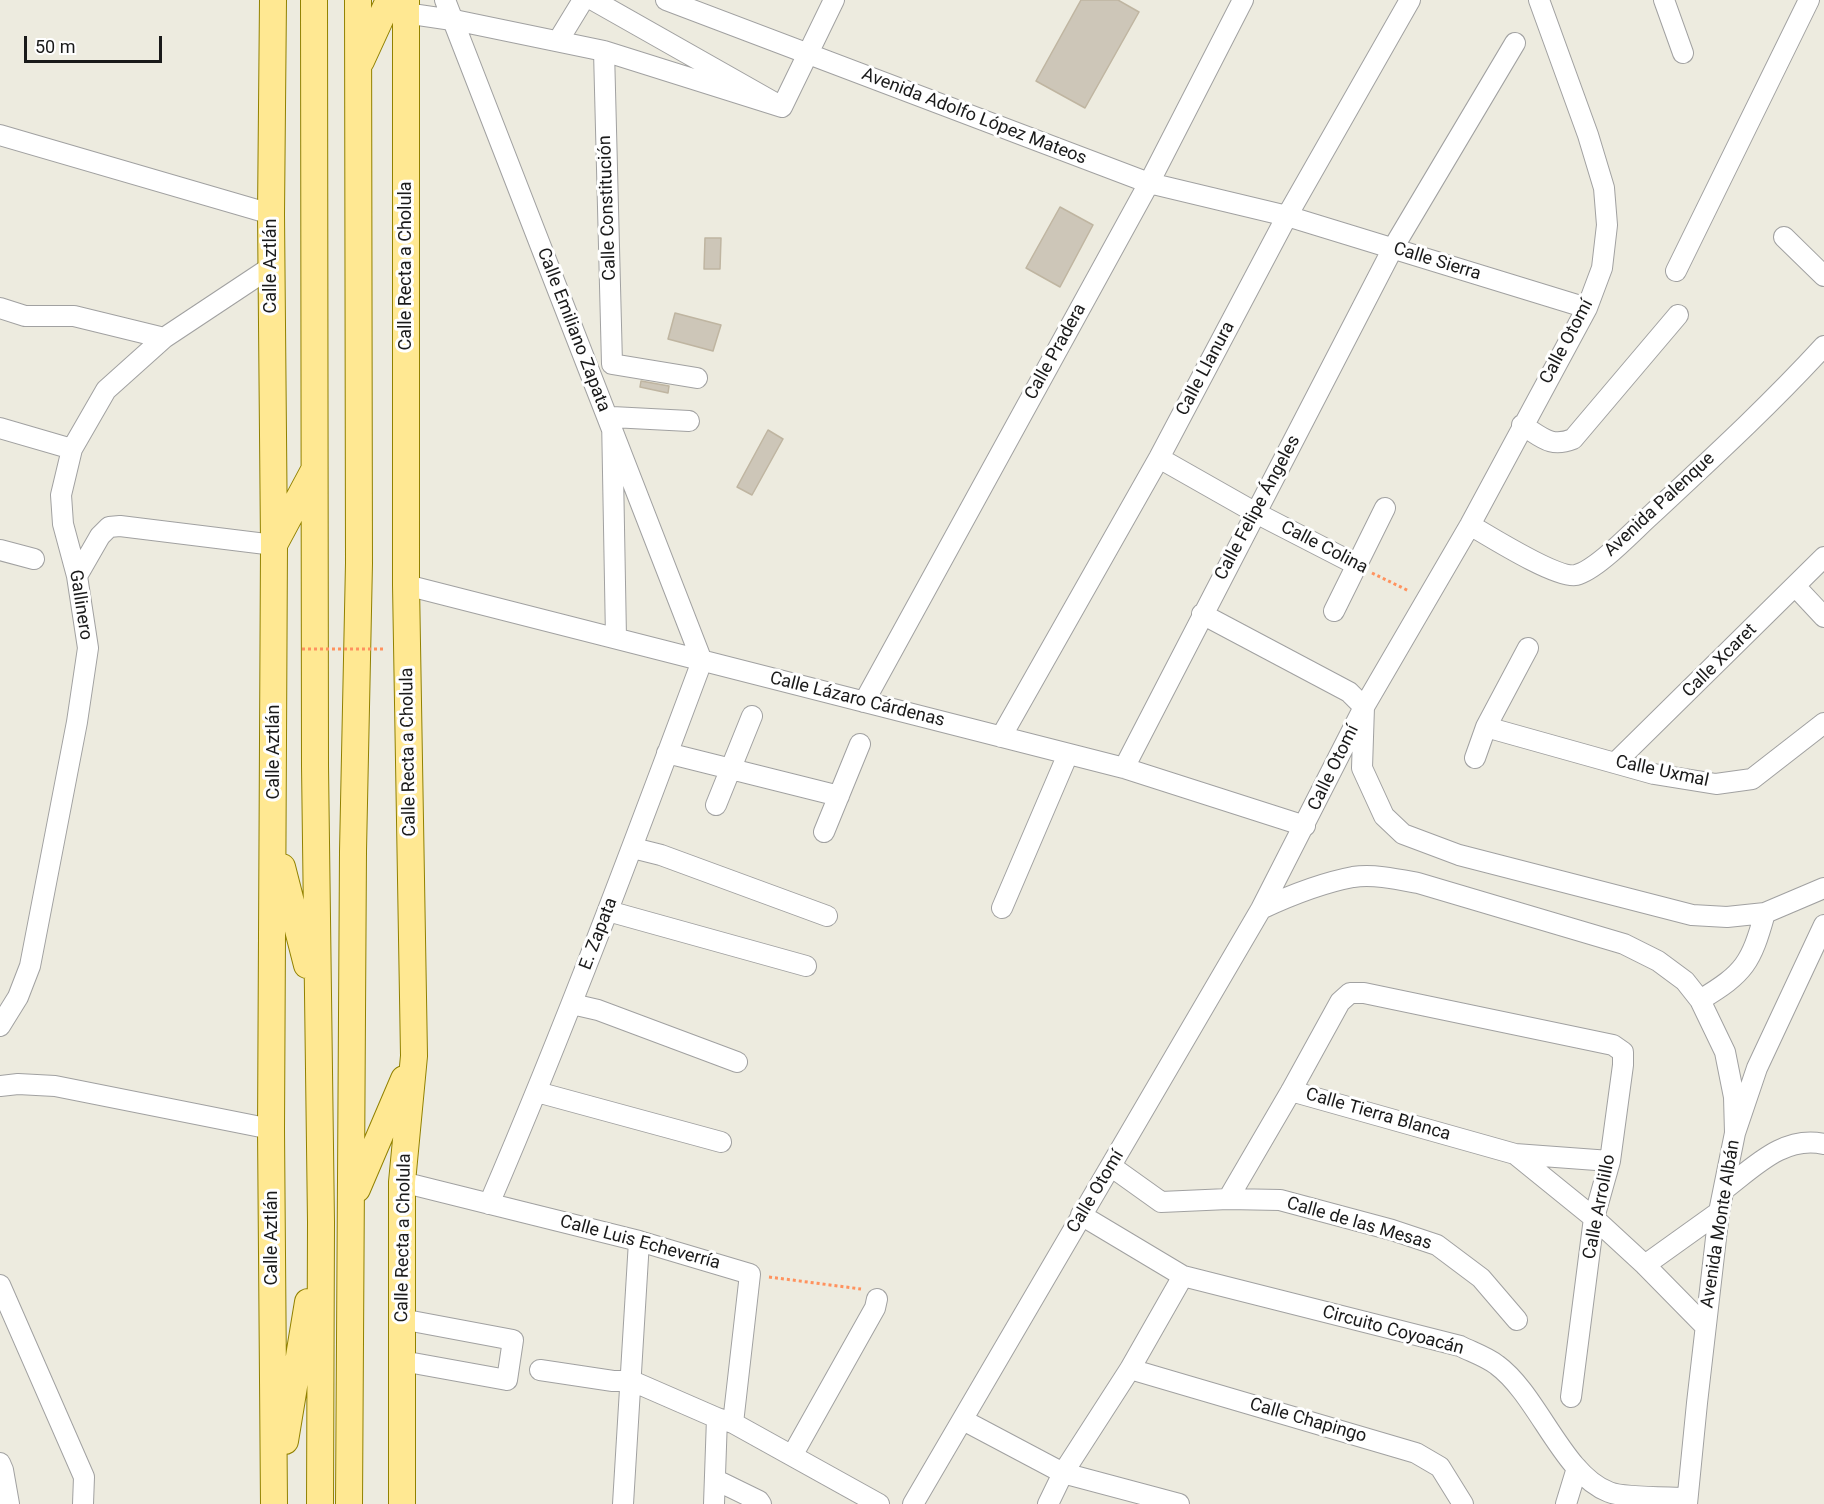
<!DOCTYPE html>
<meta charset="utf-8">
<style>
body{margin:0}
#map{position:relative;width:1824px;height:1504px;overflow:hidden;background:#edebdf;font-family:Roboto,sans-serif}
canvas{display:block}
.scale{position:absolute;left:24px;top:36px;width:138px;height:27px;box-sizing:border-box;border:3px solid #1a1a1a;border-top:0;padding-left:8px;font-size:18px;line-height:21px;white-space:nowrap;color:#1a1a1a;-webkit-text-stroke:4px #fff;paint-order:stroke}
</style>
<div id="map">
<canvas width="1824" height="1504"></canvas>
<div class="scale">50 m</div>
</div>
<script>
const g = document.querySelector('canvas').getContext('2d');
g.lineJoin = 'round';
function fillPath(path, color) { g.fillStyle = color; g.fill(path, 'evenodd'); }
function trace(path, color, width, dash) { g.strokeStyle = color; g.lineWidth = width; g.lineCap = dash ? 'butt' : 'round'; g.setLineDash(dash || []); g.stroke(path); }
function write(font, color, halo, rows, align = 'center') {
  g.font = font + ' Roboto,sans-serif'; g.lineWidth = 6; g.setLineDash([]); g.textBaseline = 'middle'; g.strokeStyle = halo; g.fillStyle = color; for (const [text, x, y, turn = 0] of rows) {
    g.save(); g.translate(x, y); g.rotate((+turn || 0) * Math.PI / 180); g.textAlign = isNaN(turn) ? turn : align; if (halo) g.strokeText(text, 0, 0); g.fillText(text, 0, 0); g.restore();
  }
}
const building = new Path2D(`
 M1081 0H1118L1139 12 1085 108 1036 81Z
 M1060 207 1093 225 1060 287 1026 268Z
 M705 238H721L720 269H704Z
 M675 313 721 325 713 351 668 339Z
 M641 381 669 386 668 393 640 387Z
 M768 430 783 439 752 495 737 487Z`);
const path = new Path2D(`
 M1372 573 1409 591
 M769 1277 861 1289`);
const minor = new Path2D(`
 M445 0 702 661C634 843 566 1025 489 1204
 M666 0 1149 183 1287 216 1587 308
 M1664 0 1683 53
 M405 13 459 21 604 51 782 107 593 0
 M558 41 583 0
 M604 51 612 364 697 378
 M782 107 834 0
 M0 135 271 214
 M1784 237 1824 276
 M1676 271 1809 0
 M0 308 25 316H74L164 338
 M1522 425C1542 437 1550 448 1573 439L1678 315
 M0 428 72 449
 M1159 458 1256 513 1357 565
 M1470 525C1489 536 1557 579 1576 575 1597 570 1634 530 1651 515 1710 460 1769 406 1824 346
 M0 550 34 559
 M77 576 100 536 109 527 120 526 274 545
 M406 585 1124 768 1305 826
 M1795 586 1824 617
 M1334 611 1385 508
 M1202 614 1349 692 1364 707 1362 768 1384 816 1403 834 1459 855 1692 915 1727 917 1765 913 1824 888
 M616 638 612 417 689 421
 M864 702 1149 183 1243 0
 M1486 727 1654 774 1716 784 1752 779 1824 723
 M1001 737 1159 458 1287 216 1410 0
 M667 753 839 796
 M1475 758 1486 727 1528 648
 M1615 763 1824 557
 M1124 768 1393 248 1515 43
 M716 805 752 716
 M824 832 860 744
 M633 848 661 855 827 916
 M1002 908 1068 754
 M1261 909C1291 895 1321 883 1353 877 1374 874 1397 879 1418 883L1624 944 1658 961 1685 981 1700 1000 1725 1052 1734 1097 1735 1133
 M608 911 806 966
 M1700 1000C1745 973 1751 963 1765 913
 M572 1004 598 1010 737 1062
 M0 1026 18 997 30 966 77 722 88 648 77 576 63 524 61 495 72 449 106 390 164 338 271 267
 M0 1086 18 1084 55 1086 271 1129
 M1291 1091 1515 1154 1594 1218 1645 1265 1705 1326
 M537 1092 721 1142
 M1515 1154 1610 1161
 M1112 1167 1161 1202 1228 1199 1280 1200 1392 1230 1437 1245 1481 1278 1517 1320
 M402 1182 639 1241 750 1274 733 1423
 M1725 1189C1754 1167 1784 1135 1824 1144
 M1228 1199 1291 1091 1340 1002 1350 993H1364L1613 1045 1623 1052V1065L1610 1161 1594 1218 1571 1397
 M1081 1215 1183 1276 1460 1346C1472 1352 1487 1357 1497 1365 1538 1395 1563 1475 1609 1492 1623 1498 1669 1497 1687 1498
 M1645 1265 1719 1212
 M0 1285 84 1477 83 1504
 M401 1319 513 1340 507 1380 402 1361
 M1130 1369 1416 1453 1440 1467 1463 1504
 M540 1370 613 1381H632L717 1418 733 1423 879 1504
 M963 1420 1063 1473 1179 1504
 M793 1454 875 1308 877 1299
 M0 1463 3 1470 9 1504
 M716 1480 759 1501 761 1504
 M623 1504 639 1241
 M714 1504 717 1418
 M913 1504 1261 909 1364 707 1470 525 1587 308 1602 268 1607 225 1604 188 1588 135 1539 0
 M1048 1504 1063 1473 1130 1369 1183 1276
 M1566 1504 1577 1468
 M1687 1504 1697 1403 1719 1212 1735 1133 1757 1068 1824 925`);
const major = new Path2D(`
 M273 0 271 214 274 545 271 1129 274 1504
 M314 0 315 766 321 1222 320 1504
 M361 61 389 0
 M275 543 313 472
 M282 867 307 965
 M357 1189 404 1079
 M285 1441 308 1302
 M349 1504 353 851 359 563 358 0
 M402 1504V1182L414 1056 406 585V0`);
const pathBridge = new Path2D(`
 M302 649H386`);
const streetNames = [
 ["Avenida Adolfo López Mateos",974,117,21],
 ["Calle Constitución",608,208,-92],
 ["Calle Sierra",1437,262,17],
 ["Calle Aztlán",271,266,-90],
 ["Calle Recta a Cholula",406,266,-90],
 ["Calle Emiliano Zapata",573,330,69],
 ["Calle Otomí",1567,342,-62],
 ["Calle Pradera",1056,352,-61],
 ["Calle Llanura",1206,369,-62],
 ["Avenida Palenque",1660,505,-43],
 ["Calle Felipe Ángeles",1258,508,-62],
 ["Calle Colina",1324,548,27],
 ["Gallinero",80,605,81],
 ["Calle Xcaret",1720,661,-45],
 ["Calle Lázaro Cárdenas",857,700,14],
 ["Calle Aztlán",274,752,-90],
 ["Calle Recta a Cholula",409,752,-91],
 ["Calle Otomí",1334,768,-64],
 ["Calle Uxmal",1662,772,12],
 ["E. Zapata",599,934,-69],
 ["Calle Tierra Blanca",1378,1115,16],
 ["Calle Otomí",1096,1192,-59],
 ["Calle Arrolillo",1600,1207,-79],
 ["Calle de las Mesas",1359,1224,16],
 ["Avenida Monte Albán",1721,1224,-81],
 ["Calle Aztlán",272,1238,-90],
 ["Calle Recta a Cholula",404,1238,-89],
 ["Calle Luis Echeverría",640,1243,15],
 ["Circuito Coyoacán",1393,1331,15],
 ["Calle Chapingo",1308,1421,16]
];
fillPath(building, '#cdc6b8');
trace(building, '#bfb5a1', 1.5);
trace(minor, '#a1a1a1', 22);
trace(major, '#918100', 28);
trace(path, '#ff925e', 3, [3, 3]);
trace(minor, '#fff', 20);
trace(major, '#ffe892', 26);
trace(pathBridge, '#ff925e', 3, [3, 3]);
write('18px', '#1a1a1a', '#fff', streetNames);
</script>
